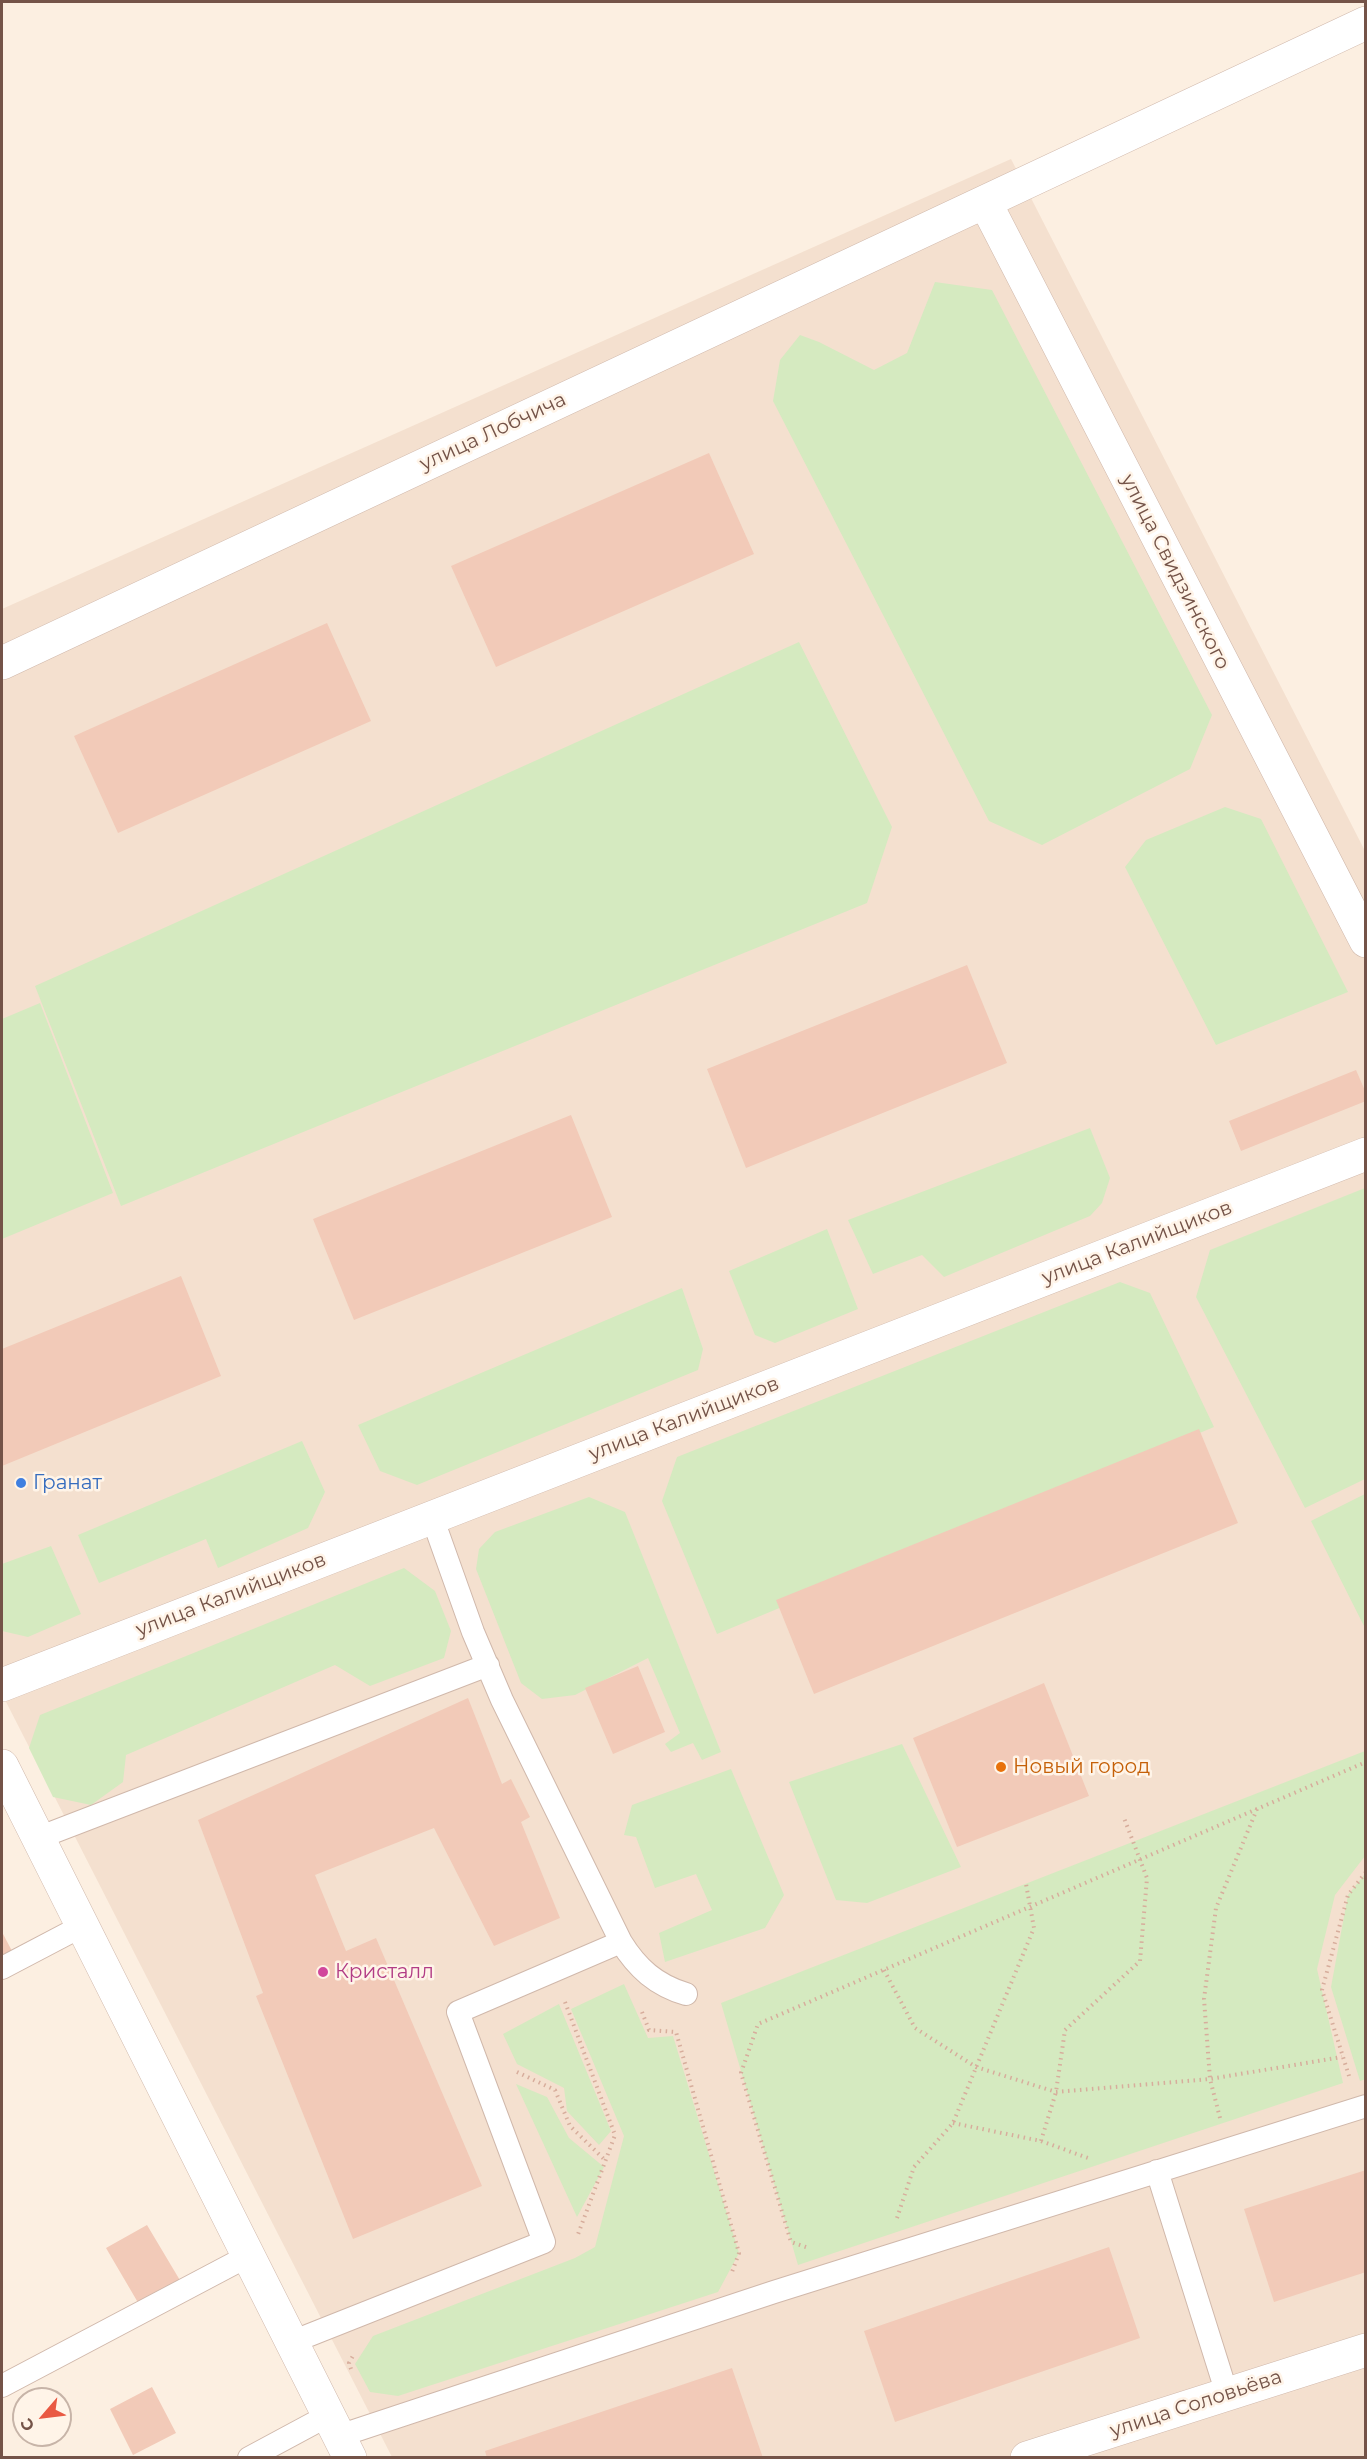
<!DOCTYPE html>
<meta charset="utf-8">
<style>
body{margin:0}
#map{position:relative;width:1367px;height:2459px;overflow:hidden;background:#fcefe1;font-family:Montserrat,sans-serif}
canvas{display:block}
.frame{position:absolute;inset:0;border:3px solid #745348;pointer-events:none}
.north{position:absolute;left:12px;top:2387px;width:60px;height:60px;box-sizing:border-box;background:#fff4e8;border:2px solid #c7b4a8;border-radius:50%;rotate:242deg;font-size:16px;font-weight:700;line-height:24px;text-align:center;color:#745348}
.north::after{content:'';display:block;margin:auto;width:21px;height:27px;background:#e95943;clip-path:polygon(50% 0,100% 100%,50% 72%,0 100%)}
</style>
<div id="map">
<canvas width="1367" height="2459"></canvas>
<div class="frame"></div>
<div class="north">С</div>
</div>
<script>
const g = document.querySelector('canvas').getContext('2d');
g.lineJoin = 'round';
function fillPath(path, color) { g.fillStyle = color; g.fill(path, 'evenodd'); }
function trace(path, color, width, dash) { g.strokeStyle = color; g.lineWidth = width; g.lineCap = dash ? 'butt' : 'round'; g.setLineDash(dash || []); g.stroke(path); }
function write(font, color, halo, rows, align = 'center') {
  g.font = font + ' Montserrat,sans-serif'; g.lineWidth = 5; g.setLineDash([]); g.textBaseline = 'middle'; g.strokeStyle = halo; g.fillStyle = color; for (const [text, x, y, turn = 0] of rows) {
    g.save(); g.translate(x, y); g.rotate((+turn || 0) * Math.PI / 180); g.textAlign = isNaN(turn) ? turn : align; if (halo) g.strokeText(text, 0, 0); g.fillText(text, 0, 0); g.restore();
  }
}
const residential = new Path2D(`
 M1011 159 1365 851V2457H392L2 1694V609Z`);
const green = new Path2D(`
 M935 282 992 290 1212 715 1190 769 1042 845 989 821 773 401 780 360 800 335 819 342 874 370 907 353Z
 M799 642 892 827 867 903 121 1206 35 986Z
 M1225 807 1261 819 1348 992 1216 1045 1125 867 1146 840Z
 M40 1003 113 1193 2 1239V1019Z
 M1090 1128 1110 1178 1102 1203 1090 1216 944 1277 922 1255 873 1274 848 1220Z
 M1365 1188V1479L1305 1508 1196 1297 1210 1250Z
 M827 1229 858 1309 775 1343 755 1335 729 1271Z
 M1120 1282 1150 1293 1214 1427 717 1634 662 1501 677 1457Z
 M682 1288 703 1349 698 1370 417 1485 380 1471 358 1425Z
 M302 1441 325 1492 308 1528 218 1568 206 1539 99 1583 78 1535Z
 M1365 1494V1628L1311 1521Z
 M589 1497 625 1512 721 1752 702 1760 693 1743 671 1752 665 1744 680 1733 648 1658 575 1695 542 1699 521 1683 476 1569 479 1549 495 1532Z
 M51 1546 81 1614 28 1637 2 1631V1564Z
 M404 1568 435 1591 451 1631 444 1658 370 1686 335 1665 126 1755 123 1782 91 1805 53 1797 29 1748 40 1715Z
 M902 1744 961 1867 867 1903 836 1900 789 1782Z
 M1365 1751V1856L1335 1895 1317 1969 1343 2083 798 2265 721 2003Z
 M731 1769 784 1895 765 1928 665 1962 659 1933 712 1910 696 1874 655 1888 636 1837 624 1835 632 1805Z
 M1365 1874 1366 2079 1360 2081 1331 1987 1348 1895Z
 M624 1984 648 2038 673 2036 739 2253 718 2292 398 2396 370 2392 355 2364 373 2336 575 2258 595 2247 624 2136 571 2009Z
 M559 2004 611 2131 599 2145 567 2111 564 2088 517 2064 503 2034Z
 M516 2084 547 2097 569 2138 604 2167 577 2217Z`);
const building = new Path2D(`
 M709 453 754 554 496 667 451 566Z
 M327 623 371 721 118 833 74 736Z
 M967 965 1007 1063 746 1168 707 1069Z
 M1356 1070 1366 1093V1101L1241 1151 1229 1121Z
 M571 1115 612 1217 354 1320 313 1219Z
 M181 1276 221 1376 2 1466V1349Z
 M1199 1429 1238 1523 814 1694 776 1600Z
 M638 1666 665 1732 613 1754 585 1688Z
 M1044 1683 1089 1796 957 1847 913 1738Z
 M468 1698 502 1784 511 1779 530 1817 521 1822 560 1918 494 1946 434 1828 315 1875 346 1951 376 1938 482 2186 353 2239 256 1996 263 1993 198 1820Z
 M2 1932 12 1951 2 1956Z
 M1366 2170V2272L1274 2302 1244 2209Z
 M147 2225 181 2282 140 2306 106 2248Z
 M1109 2247 1140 2338 895 2422 864 2331Z
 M732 2368 763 2458H487L485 2451Z
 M152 2387 176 2433 133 2455 110 2409Z`);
const path = new Path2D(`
 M884 1970 915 2028 976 2067 1056 2092 1210 2079 1342 2057
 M565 2002 615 2135 577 2237
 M642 2012 649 2030 676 2032 739 2253 732 2272
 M517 2072 555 2090 570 2126 606 2161
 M1349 2076 1322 1990 1348 1895 1366 1872
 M1220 2118 1210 2079 1204 1999 1216 1908 1257 1809
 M953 2123 1041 2141 1088 2158
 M1041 2141 1056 2092 1065 2030 1140 1961 1147 1878 1124 1818
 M897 2218 914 2167 953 2123 1034 1928 1026 1884
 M806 2247 791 2242 741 2073 758 2024 1366 1762
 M351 2369 349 2363 354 2354`);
const lane = new Path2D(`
 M432 1517 473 1632 502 1700 621 1942C637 1968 656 1985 686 1994
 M38 1838 488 1665
 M2 1968 82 1926
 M1157 2171 1227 2394
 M292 2342 544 2242 458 2012 621 1942
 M2 2386 248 2256
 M339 2436 774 2292 1366 2106
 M249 2458 329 2415`);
const street = new Path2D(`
 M985 202 1366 941
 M2 663 1366 23
 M2 1685 1366 1154
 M2 1766 350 2458
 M1027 2458 1366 2350`);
const markers = [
 [21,1483,6,"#3f7fe0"],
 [1001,1767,6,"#e8710a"],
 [323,1972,6,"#d1479c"]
];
const streetNames = [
 ["улица Лобчича",493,432,-25],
 ["улица Свидзинского",1175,572,63],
 ["улица Калийщиков",1137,1243,-21],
 ["улица Калийщиков",684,1419,-21],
 ["улица Калийщиков",231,1595,-21],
 ["улица Соловьёва",1196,2404,-18]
];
const shopNames = [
 ["Гранат",33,1483]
];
const foodNames = [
 ["Новый город",1013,1767]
];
const hotelNames = [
 ["Кристалл",335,1972]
];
fillPath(residential, '#f4e0cf');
fillPath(green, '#d5eac0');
fillPath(building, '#f2cab8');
trace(lane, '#d0b8ab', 24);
trace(street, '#d0b8ab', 34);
trace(path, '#d7ad9c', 4, [1.5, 4.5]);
trace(lane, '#fff', 22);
trace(street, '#fff', 33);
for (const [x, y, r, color] of markers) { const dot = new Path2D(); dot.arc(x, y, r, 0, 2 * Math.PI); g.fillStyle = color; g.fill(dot); trace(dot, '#fff4e8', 2); }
write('20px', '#745348', '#fff4e8', streetNames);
write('20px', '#366cbe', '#fff4e8', shopNames, 'left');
write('20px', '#c56008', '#fff4e8', foodNames, 'left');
write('20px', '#b23c85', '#fff4e8', hotelNames, 'left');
</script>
